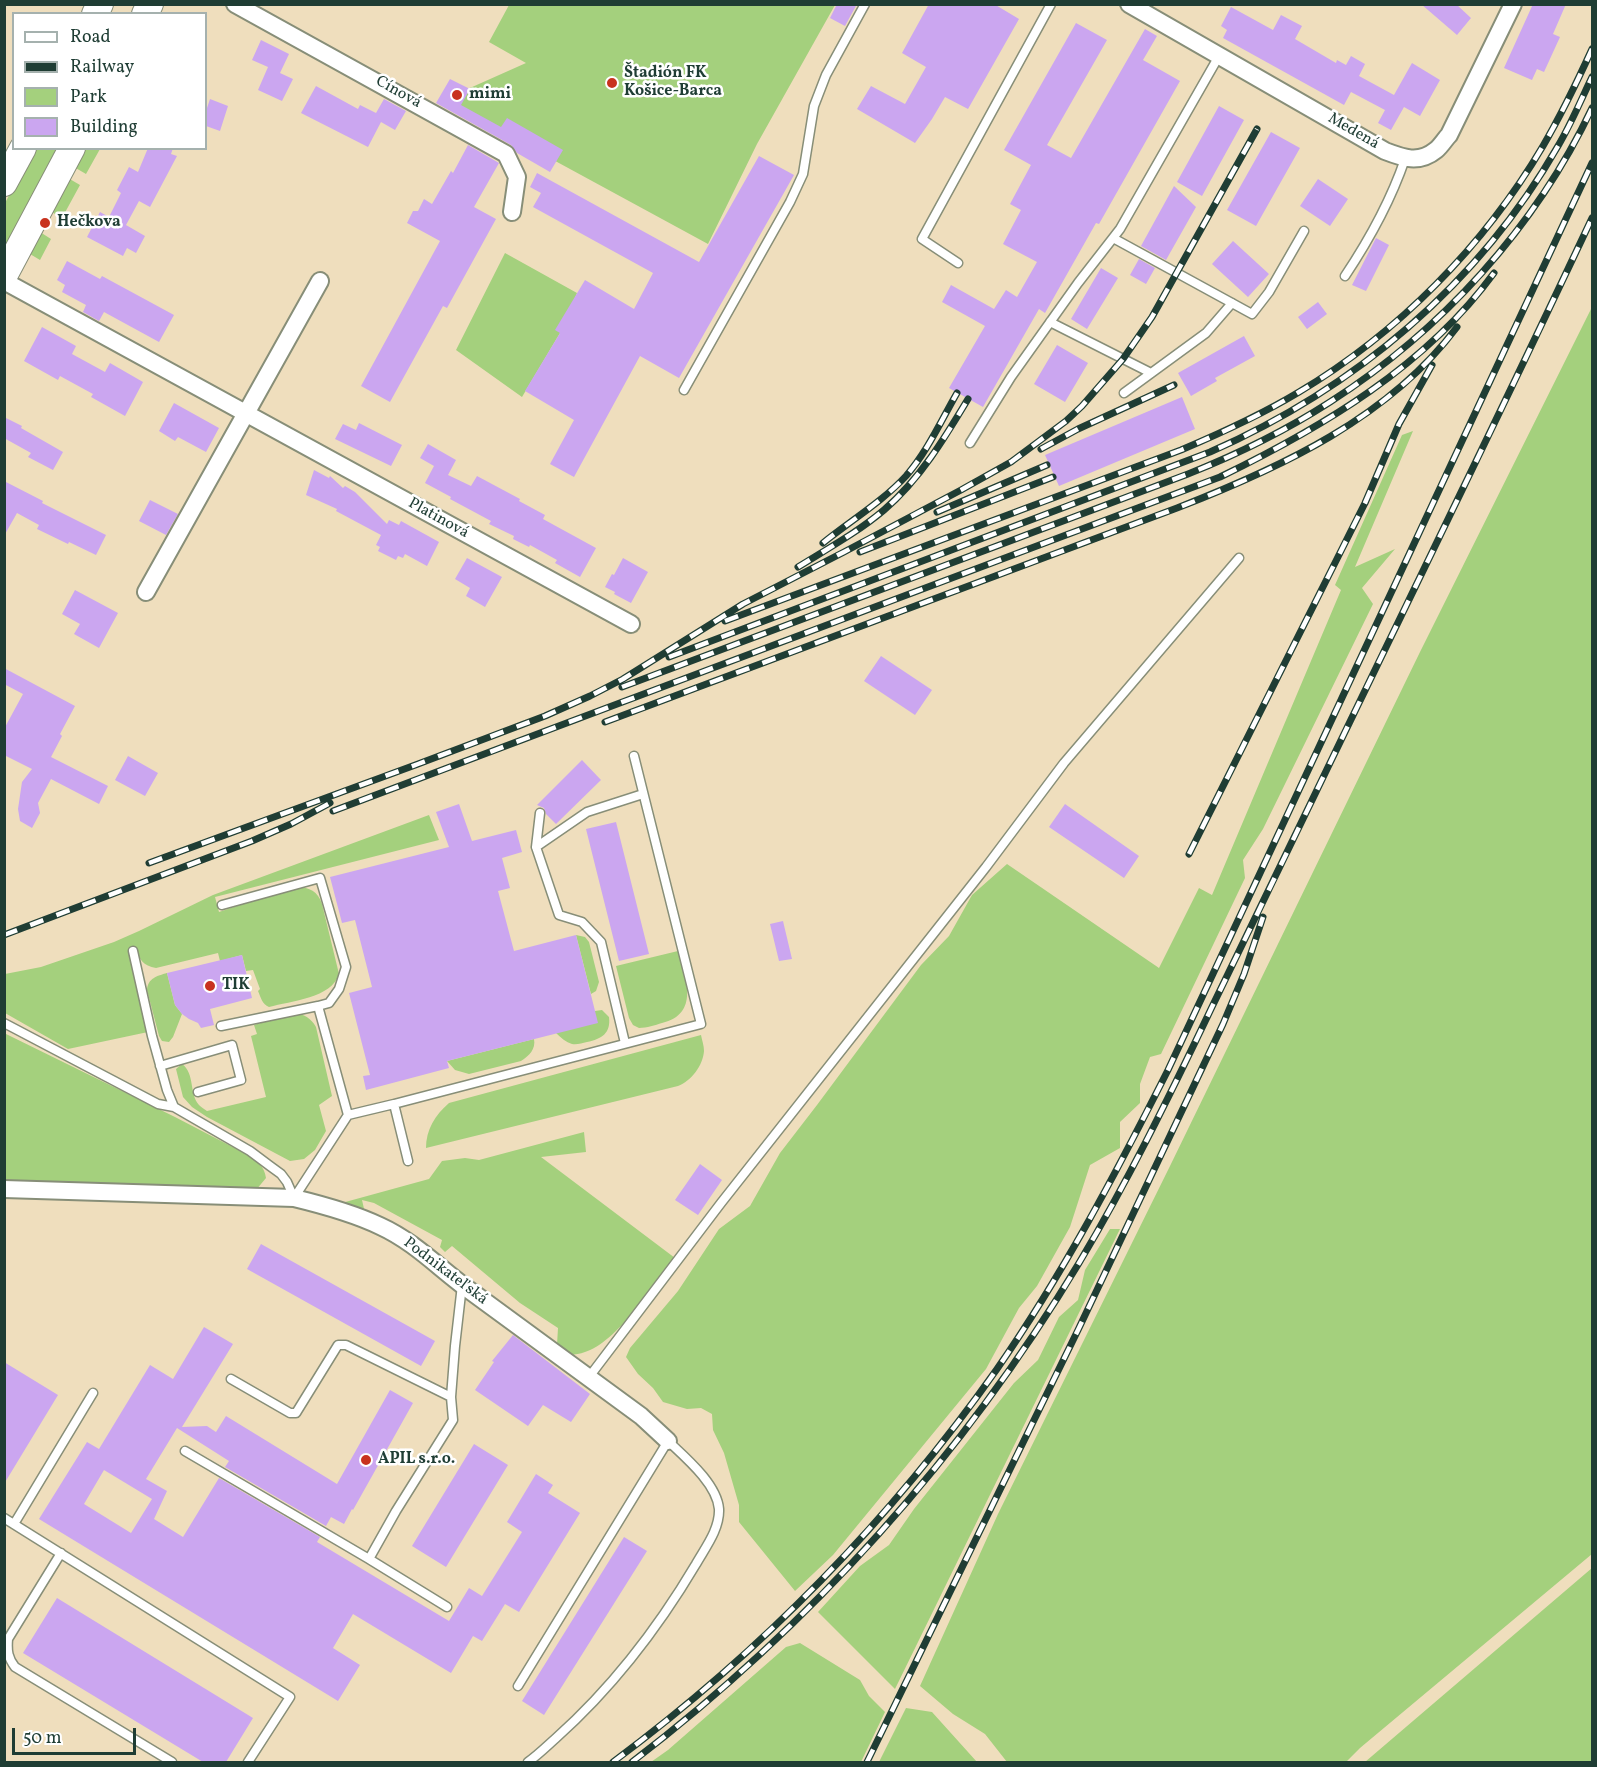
<!DOCTYPE html>
<meta charset="utf-8">
<style>
body{margin:0}
#map{position:relative;width:1597px;height:1767px;overflow:hidden;background:#efdebd;font-family:Vollkorn,serif}
canvas{display:block}
.frame{position:absolute;inset:0;border:6px solid #1f3d34;pointer-events:none}
.legend{position:absolute;left:12px;top:12px;width:195px;height:138px;box-sizing:border-box;background:#fff;border:2px solid #a5b1ae;margin:0;padding:8px 10px;list-style:none;font-size:18px;color:#1f3d34}
.legend li{display:flex;align-items:center;gap:12px;height:30px}
.legend b{width:30px;border:2px solid #a5b1ae}
.scale{position:absolute;left:12px;top:1728px;width:124px;height:27px;box-sizing:border-box;border:3px solid #1f3d34;border-top:0;padding-left:8px;font-size:18px;line-height:21px;white-space:nowrap;color:#1f3d34;-webkit-text-stroke:4px #fff;paint-order:stroke}
</style>
<div id="map">
<canvas width="1597" height="1767"></canvas>
<div class="frame"></div>
<ul class="legend">
<li><b style="height:8px;background:#fff"></b>Road</li>
<li><b style="height:8px;background:#1f3d34"></b>Railway</li>
<li><b style="height:16px;background:#a4d07d"></b>Park</li>
<li><b style="height:16px;background:#cba6f0"></b>Building</li>
</ul>
<div class="scale">50 m</div>
</div>
<script>
const g = document.querySelector('canvas').getContext('2d');
g.lineJoin = 'round';
function fillPath(path, color) { g.fillStyle = color; g.fill(path, 'evenodd'); }
function trace(path, color, width, dash) { g.strokeStyle = color; g.lineWidth = width; g.lineCap = dash ? 'butt' : 'round'; g.setLineDash(dash || []); g.stroke(path); }
function write(font, color, halo, rows, align = 'center') {
  g.font = font + ' Vollkorn,serif'; g.lineWidth = 5; g.setLineDash([]); g.textBaseline = 'middle'; g.strokeStyle = halo; g.fillStyle = color; for (const [text, x, y, turn = 0] of rows) {
    g.save(); g.translate(x, y); g.rotate((+turn || 0) * Math.PI / 180); g.textAlign = isNaN(turn) ? turn : align; if (halo) g.strokeText(text, 0, 0); g.fillText(text, 0, 0); g.restore();
  }
}
const green = new Path2D(`
 M509 5H835L757 144 708 244 443 100 526 63 489 42Z
 M34 149H62L5 255V203Z
 M84 149H100L86 174 74 167Z
 M68 178 80 185 62 218 50 211Z
 M40 232 51 239 40 260 30 254Z
 M505 253 577 293 560 333 522 397 456 350Z
 M1592 307V1554L1360 1748 1346 1762H1007L985 1734 953 1714 920 1686 998 1514 1170 1166 1420 652Z
 M1413 431 1355 567 1395 549 1362 588 1373 604 1263 829 1243 860 1245 878 1161 1054 1150 1057 1140 1084V1103L1120 1122V1148L1090 1165 1070 1227 1037 1286 1019 1308 986 1369 833 1555 795 1591 739 1522V1505L724 1453 713 1430 712 1414 701 1408 687 1409 663 1402 653 1388 638 1374 626 1357 630 1348 678 1291 719 1229 750 1206 780 1153 817 1105 921 965 949 936 972 895 1007 864 1159 968 1199 888 1212 895 1341 590 1335 585 1402 435Z
 M429 815 439 840 215 897 219 912 290 888C304 886 317 888 322 904L339 974C332 998 291 1001 269 1007 262 1004 261 998 258 991L260 989 253 970 246 971 242 955 220 961 218 953 156 968C143 966 139 959 136 948L129 949 148 1032 68 1049 5 1013V974L41 967 114 942 139 931 213 895Z
 M576 935 585 937 589 942 599 982 596 991 591 994Z
 M678 951C686 978 700 1014 662 1023 655 1025 647 1028 639 1028L633 1025 629 1018 616 966Z
 M167 973 175 1005 182 1014 173 1037 169 1042 162 1041 159 1036 147 990C148 978 157 976 167 973Z
 M602 1010 609 1017C611 1033 602 1039 587 1042 582 1043 577 1045 572 1044 566 1042 561 1038 556 1033L595 1011Z
 M294 1013C304 1014 311 1018 316 1027L332 1096 319 1105 326 1131 315 1150 304 1159 290 1161 207 1117 192 1107 183 1097 176 1069 182 1064C195 1073 189 1094 199 1105 201 1107 204 1109 207 1111L266 1097 251 1036 257 1034 254 1025Z
 M4 1033 175 1117 248 1155C258 1162 264 1166 266 1178L256 1190 5 1180Z
 M701 1035C702 1040 704 1046 704 1051 703 1066 691 1081 678 1086L426 1148C426 1130 435 1115 449 1103Z
 M534 1039C536 1049 529 1056 521 1061L469 1074 455 1070 447 1061Z
 M584 1132 586 1152 541 1157 675 1258C655 1284 616 1343 585 1352 580 1354 575 1354 571 1355L557 1345 558 1328 520 1303 452 1246 445 1252 440 1247 442 1240 374 1203 362 1200 365 1213 338 1204 429 1179 442 1161 465 1158 479 1160Z
 M1110 1229H1120L895 1689 818 1612 860 1566 889 1545 914 1509 1014 1383 1038 1360 1059 1317 1078 1300 1085 1270Z
 M1592 1568V1762H1365Z
 M800 1643 860 1680 869 1696 885 1712 861 1762H651L668 1750 786 1647Z
 M906 1708 932 1712 977 1762H879Z`);
const building = new Path2D(`
 M837 4H857L845 26 830 18Z
 M929 4H994L1019 19 968 109 945 97 932 119 915 143 857 109 871 86 905 104 926 67 902 53Z
 M1421 4H1456L1471 18 1457 35Z
 M1533 4H1566L1553 34 1560 37 1544 72 1537 69 1532 80 1504 68Z
 M1231 7 1273 30 1281 15 1302 26 1295 39 1336 63 1337 60 1346 65 1351 56 1365 64 1359 76 1394 95 1412 63 1440 80 1420 116 1404 107 1391 130 1378 123 1385 110 1351 92 1344 105 1223 38 1227 30 1221 26Z
 M1076 23 1107 40 1047 145 1071 158 1145 29 1157 36 1143 60 1180 81 1099 224 1096 223 1045 313 1039 309 983 407 949 388 985 326 942 302 951 285 994 309 1006 290 1017 297 1037 262 1003 244 1021 210 1010 204 1031 165 1004 150Z
 M261 40 289 54 280 73 293 79 282 101 258 90 268 67 252 60Z
 M450 79 470 89 461 105 501 127 507 118 563 150 550 172 517 153 511 145 436 103Z
 M316 86 358 109 360 105 376 113 384 99 406 111 395 130 381 122 368 147 301 113Z
 M210 99 228 106 220 131 206 126V111Z
 M1219 106 1244 120 1202 196 1177 182Z
 M1271 132 1300 148 1256 226 1227 210Z
 M468 145 499 163 474 207 496 219 447 308 443 306 390 402 361 386 440 241 407 223 413 211H418L424 199 432 204 451 171 453 173Z
 M148 148H173L171 154 177 156 150 207 139 201 126 225 145 236 136 253 127 248 123 256 87 237 100 212 109 217 121 193 117 190 129 167 138 172Z
 M759 156 794 175 679 378 640 356 574 477 550 464 574 420 525 391 560 333 555 330 585 280 634 309 653 273 533 207 541 193 530 187 537 173 699 262Z
 M1318 179 1348 199 1330 226 1300 206Z
 M1174 186 1196 207 1166 260 1141 246Z
 M1376 238 1389 245 1366 291 1352 285Z
 M1233 241 1269 274 1248 297 1212 264Z
 M1139 259 1155 268 1146 284 1130 275Z
 M67 261 100 279 102 276 174 315 159 342 104 312 99 321 83 312 86 305 62 292 65 285 57 280Z
 M1101 268 1118 278 1087 329 1071 319Z
 M1318 302 1327 314 1307 329 1298 317Z
 M42 327 76 346 72 354 105 372 110 363 143 382 125 416 91 397 93 394 60 376 58 380 24 361Z
 M1244 336 1255 356 1215 378 1217 381 1191 396 1178 373Z
 M1057 345 1088 363 1065 402 1034 384Z
 M1182 397 1195 429 1059 486 1045 455Z
 M174 403 219 428 206 452 178 437 175 441 159 431Z
 M4 417 22 426 21 428 63 452 53 470 28 457 31 453 4 438Z
 M359 423 402 445 391 466 335 439 343 424 356 430Z
 M428 444 456 460 448 475 471 486 477 476 520 499 519 501 545 515 543 519 596 548 580 577 555 563 557 560 530 545 529 547 513 539 514 536 489 524 491 521 450 499 451 497 425 483 434 466 420 458Z
 M314 470 329 478 330 476 343 488 345 486 355 492 387 524 389 520 399 525 401 521 439 542 427 566 405 554 403 558 398 556 396 560 378 551 380 547 376 545 381 535 336 511 337 509 306 495Z
 M4 481 43 501 42 503 106 535 96 555 69 542 68 544 37 529 39 525 17 513 4 536Z
 M150 500 178 514 166 535 139 521Z
 M467 558 502 577 485 607 466 596 470 588 455 579Z
 M623 558 648 572 631 603 614 594 615 592 605 587 612 574 614 575Z
 M75 590 118 613 99 648 74 634 80 624 62 614Z
 M881 656 932 690 915 715 864 681Z
 M4 668 75 706 60 734 62 736 51 757 108 786 99 804 51 779 38 803 40 813 32 828 20 821 18 809 22 782 32 769 4 755V729L23 694 4 684Z
 M128 756 158 773 145 796 115 780Z
 M582 760 601 780 556 824 546 814 544 808 537 805Z
 M459 804 472 841 516 830 522 852 502 858 510 888 498 891 514 951 576 935 598 1023 447 1061 449 1068 366 1090 363 1076 370 1075 349 993 372 987 355 920 342 923 330 877 449 847 436 812Z
 M1065 804 1139 856 1124 878 1049 827Z
 M616 822 649 954 619 961 586 829Z
 M783 921 792 959 779 961 770 924Z
 M242 955 252 998 210 1009 214 1025 201 1028 198 1023 189 1019 182 1014 175 1005 167 973Z
 M700 1164 722 1180 698 1215 675 1200Z
 M261 1244 435 1341 421 1366 247 1269Z
 M204 1327 233 1344 182 1427 207 1426 216 1432 226 1416 337 1484 390 1390 413 1403 353 1510 352 1509 344 1524 331 1517 326 1526 225 1467 229 1461 177 1428 146 1479 167 1491 154 1519 183 1537 219 1478 320 1537 317 1542 449 1621 469 1588 482 1596 522 1532 507 1522 536 1474 553 1485 548 1493 580 1513 519 1612 505 1604 482 1641 473 1636 451 1673 353 1614 333 1648 360 1665 338 1701 39 1519 87 1442 99 1449 150 1365 173 1379ZM104 1470 152 1499 131 1533 84 1504Z
 M513 1335 590 1394 571 1422 543 1405 528 1426 475 1390 494 1362 492 1361Z
 M4 1362 58 1395 4 1484Z
 M474 1444 508 1465 446 1567 412 1546Z
 M624 1537 647 1551 544 1715 522 1701Z
 M57 1598 253 1718 226 1762H203L23 1653Z`);
const lane = new Path2D(`
 M1113 238 1252 314 1269 292 1304 231
 M958 263 922 239 1051 4
 M1345 276C1369 240 1391 200 1405 159
 M1050 322 1151 373
 M684 390 790 202 803 174 814 106 826 75 865 4
 M1124 393 1206 333 1232 303
 M970 443 1011 377 1078 283 1120 229 1219 56
 M536 847 540 813
 M222 905 320 878 346 967 339 989 329 1003 318 1006 348 1115 394 1104 408 1161
 M133 951 152 1036 167 1090 174 1107 250 1151 270 1166 281 1174 287 1182 294 1198
 M4 1023 158 1104 174 1107
 M221 1026 318 1006
 M625 1043 601 942 582 922 559 915 536 847 587 812 643 794
 M160 1066 232 1045 241 1080 198 1092
 M394 1104 701 1024 634 756
 M294 1198 348 1115
 M589 1377 721 1203 986 867 1064 763 1239 558
 M231 1379 290 1413H296L338 1345H346L451 1397 455 1346 462 1285
 M185 1451 369 1559 396 1511 453 1420 451 1397
 M4 1518 290 1697 248 1762
 M14 1524 93 1393
 M61 1553 8 1639C7 1651 8 1658 15 1667L172 1762
 M369 1559 447 1607
 M518 1686 668 1441C686 1458 717 1484 719 1509 720 1529 705 1548 696 1564 658 1628 612 1688 556 1738 547 1746 538 1755 528 1762`);
const street = new Path2D(`
 M235 4 506 154 517 177 512 212
 M1129 4 1385 151C1403 158 1419 164 1436 150 1441 146 1445 139 1449 135L1513 4
 M4 281 631 624
 M146 592 320 281
 M4 1189 294 1198C323 1205 353 1213 380 1226 413 1241 437 1266 465 1287 523 1330 583 1373 641 1416L668 1441`);
const primary = new Path2D(`
 M95 14 100 4
 M145 14 150 4
 M4 183 23 148
 M4 276 72 148`);
const rail = new Path2D(`
 M1041 449 1078 429 1174 385
 M937 512 1047 465
 M823 543C850 521 882 502 906 476 927 452 941 421 957 393
 M860 552 1053 477
 M798 567C827 549 858 532 884 510 920 479 944 439 968 399
 M725 621 1181 450C1221 433 1261 415 1299 392 1398 333 1484 246 1543 146 1561 115 1577 82 1592 49
 M669 657 1210 452C1354 389 1479 284 1558 146 1571 124 1581 100 1592 77
 M622 687 1188 474C1238 454 1285 431 1330 402 1441 331 1536 227 1592 108
 M605 722 1177 508C1280 468 1389 418 1457 327
 M333 811 1220 477C1323 427 1426 366 1494 273
 M1189 854 1365 503 1399 424 1432 365
 M149 863 418 764 545 716 590 696 623 679 743 604 844 552 961 490 1011 462 1066 421 1082 406 1123 359 1152 317 1257 129
 M4 935 252 841 291 824 330 803
 M613 1762C761 1652 891 1519 997 1369 1063 1274 1116 1173 1168 1070L1592 163
 M632 1762C811 1625 963 1456 1079 1263 1128 1181 1170 1095 1211 1009 1246 937 1281 865 1316 792 1408 601 1502 410 1592 218
 M867 1762 1078 1330 1223 1024 1244 974 1263 917`);
const markers = [
 [612,83,6,"#c8321e"],
 [457,95,6,"#c8321e"],
 [45,223,6,"#c8321e"],
 [210,986,6,"#c8321e"],
 [366,1460,6,"#c8321e"]
];
const poiNames = [
 ["Štadión FK",624,74],
 ["Košice-Barca",624,92],
 ["mimi",469,95],
 ["Hečkova",57,223],
 ["TIK",222,986],
 ["APIL s.r.o.",378,1460]
];
const streetNames = [
 ["Cínová",398,93,29],
 ["Medená",1353,132,30],
 ["Platinová",438,519,29],
 ["Podnikateľská",445,1272,37]
];
fillPath(green, '#a4d07d');
fillPath(building, '#cba6f0');
trace(lane, '#878e78', 11);
trace(street, '#878e78', 20);
trace(primary, '#878e78', 28);
trace(lane, '#fff', 8);
trace(street, '#fff', 16);
trace(primary, '#fff', 26);
trace(rail, '#1f3d34', 7);
trace(rail, '#fff', 4.5, [14]);
for (const [x, y, r, color] of markers) { const dot = new Path2D(); dot.arc(x, y, r, 0, 2 * Math.PI); g.fillStyle = color; g.fill(dot); trace(dot, '#fff', 2); }
write('bold 16px', '#1f3d34', '#fff', poiNames, 'left');
write('16px', '#1f3d34', '#fff', streetNames);
</script>
